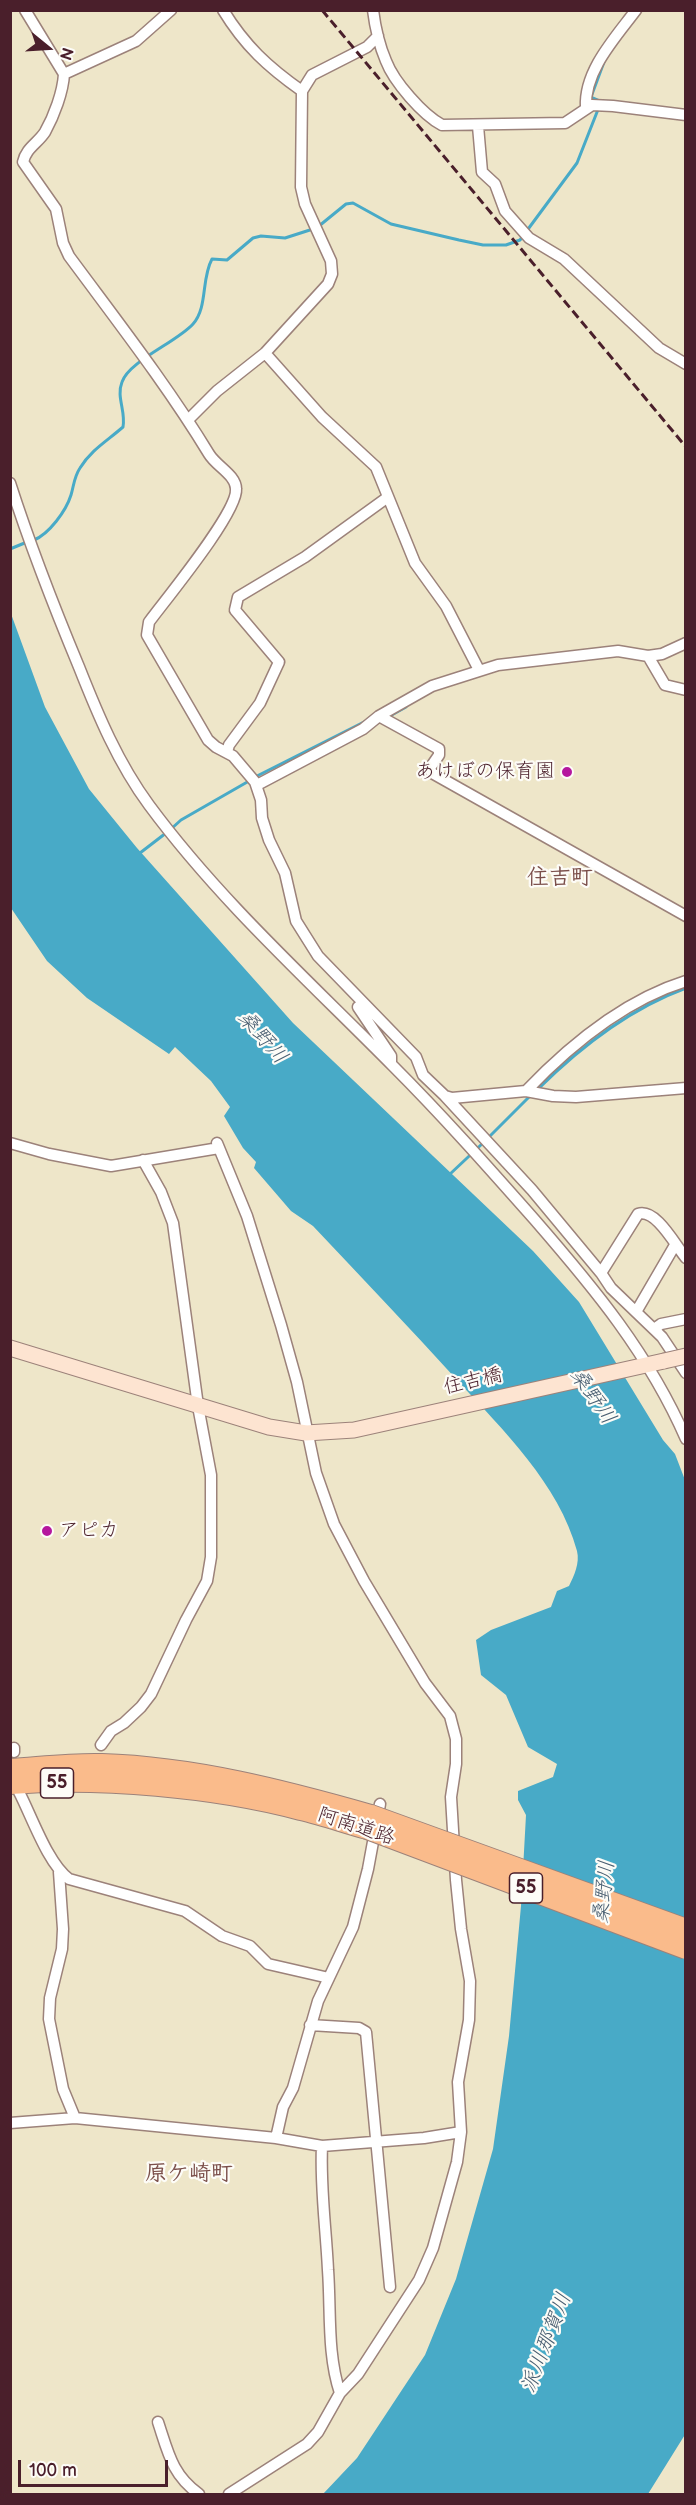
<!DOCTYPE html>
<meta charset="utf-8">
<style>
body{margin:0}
#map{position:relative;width:696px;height:2505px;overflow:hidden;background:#eee6c9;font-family:"Balsamiq Sans",sans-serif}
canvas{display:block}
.frame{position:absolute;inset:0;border:12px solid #4a1f2b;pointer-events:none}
.north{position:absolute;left:18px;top:18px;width:60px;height:60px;-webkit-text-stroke:4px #fdfcf7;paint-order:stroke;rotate:108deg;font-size:16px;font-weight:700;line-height:24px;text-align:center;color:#4a1f2b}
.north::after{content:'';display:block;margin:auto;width:21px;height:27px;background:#4a1f2b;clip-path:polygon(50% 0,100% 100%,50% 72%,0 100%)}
.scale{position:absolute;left:18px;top:2460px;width:150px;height:27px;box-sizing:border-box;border:3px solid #4a1f2b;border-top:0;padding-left:8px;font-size:18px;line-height:21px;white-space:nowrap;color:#4a1f2b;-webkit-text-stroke:4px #fdfcf7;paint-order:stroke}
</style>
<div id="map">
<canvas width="696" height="2505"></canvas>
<div class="frame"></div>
<div class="north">N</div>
<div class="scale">100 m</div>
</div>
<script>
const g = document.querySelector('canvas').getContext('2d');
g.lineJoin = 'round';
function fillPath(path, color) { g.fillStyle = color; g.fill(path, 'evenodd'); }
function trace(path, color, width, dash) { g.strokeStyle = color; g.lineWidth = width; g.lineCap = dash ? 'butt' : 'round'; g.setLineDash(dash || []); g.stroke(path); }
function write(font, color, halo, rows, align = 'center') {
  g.font = font + ' "Balsamiq Sans","Klee One",sans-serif'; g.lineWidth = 4.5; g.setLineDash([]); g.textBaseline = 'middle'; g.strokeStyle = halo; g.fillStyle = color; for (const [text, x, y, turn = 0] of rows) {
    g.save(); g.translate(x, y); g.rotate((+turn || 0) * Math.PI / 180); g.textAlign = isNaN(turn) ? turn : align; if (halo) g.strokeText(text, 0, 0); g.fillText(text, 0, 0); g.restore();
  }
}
const water = new Path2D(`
 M10 611 45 707 89 789 137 848 293 1023 533 1251 579 1302 663 1440 675 1454 685 1480 686 2433 648 2494H323L357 2458 425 2355 456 2279 493 2149 509 2036 521 1906 526 1815 518 1800V1791L553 1777 557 1764 528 1747 506 1695 481 1675 476 1640 491 1630 551 1607 557 1591 569 1586C574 1576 580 1563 577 1551 559 1484 503 1430 457 1380 410 1328 361 1277 313 1226L291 1211 254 1168 256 1162 243 1148 224 1116 230 1107 211 1081 175 1047 169 1054 87 998 47 961 11 908Z`);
const stream = new Path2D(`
 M600 101 591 97 604 62
 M319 226 346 204 353 203 391 224 459 240 483 245H506L520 240 577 163 599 107
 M34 540C49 534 66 511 71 495 74 485 74 477 80 468 91 450 107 441 123 427 126 411 116 397 122 382 129 361 177 342 193 324 208 307 201 279 212 259L227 260 253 238 261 236 285 238 313 229
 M10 549 27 542
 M388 717 406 707
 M255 777 364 722
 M171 829 181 820 249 781
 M140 853 166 833
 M537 1090C579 1048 629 1009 686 988
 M488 1138 532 1094
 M449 1175 483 1143`);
const street = new Path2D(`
 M25 10 64 74C63 92 54 116 45 132 38 143 26 148 23 162L56 209 63 243 69 256C117 321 167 385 209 454 216 466 236 475 236 489 238 512 166 599 149 622L147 635 208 740 216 747 233 756 255 782 261 800 262 818 269 840 285 873 296 921 318 956 416 1057 423 1075 445 1096 452 1098 526 1091 553 1096 576 1097 686 1088
 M223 10C245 46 268 67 302 91
 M373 10C375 26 380 47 386 61 394 82 423 115 442 125L565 123 592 105 613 106 686 115
 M64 74 136 41 171 10
 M586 107C584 71 615 38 636 10
 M478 126 482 172 495 184 505 211 529 238 564 259 659 348 686 364
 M265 353 322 417 376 467 415 563 446 606 479 670
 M188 420 217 391 265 353 328 284 332 274 331 261 305 204 301 187 302 91 312 75 367 47 378 36
 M10 483C30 545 54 607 79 667 98 715 118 763 149 805 220 901 309 981 393 1066 442 1115 488 1167 534 1219 594 1288 649 1354 686 1439
 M648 656 665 685 686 690
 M379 716 439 749V755L430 768 432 773 686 916
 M227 752 229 745 260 703 279 662 235 610 238 597 305 557 388 497
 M257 785 363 729 379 716 432 686 498 665 618 651 648 656 662 654 686 643
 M358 1007 391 1056V1062
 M526 1091C569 1046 625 1000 686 981
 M445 1096 532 1190 601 1273 611 1288 662 1337 686 1373
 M10 1143 49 1154 111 1166 219 1148
 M217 1143 247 1216 281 1325 297 1382 316 1473 334 1524 364 1581 425 1683 450 1716 456 1739V1764L451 1797 456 1880 461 1929 470 1981 469 2020 458 2082 461 2132 457 2162 433 2248 419 2280 358 2374 340 2393 318 2432 307 2444 229 2494
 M601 1273 638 1214C656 1208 675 1245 686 1258
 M636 1312 675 1245
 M654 1329 661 1324 686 1319
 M101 1745 111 1731 124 1723 141 1707 151 1694 186 1620 207 1581 211 1557V1475L198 1406 173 1223 161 1192 143 1160
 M14 1748V1752
 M19 1792C32 1817 48 1864 69 1879L185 1911 222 1936 250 1946 268 1964 329 1978
 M59 1872 63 1929 62 1949 50 1998 49 2019 63 2089 75 2118
 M310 2025 359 2028 366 2032 390 2287
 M10 2123 75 2118 276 2138 322 2146 424 2138 461 2132
 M276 2138 283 2107 293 2088 318 2001 353 1927 368 1869 380 1804
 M322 2146C320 2187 326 2228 328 2270 331 2311 327 2354 340 2393
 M158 2422C168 2452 172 2475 199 2494`);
const secondary = new Path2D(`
 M10 1348 269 1427 306 1433 354 1430 664 1361`);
const highway = new Path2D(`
 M10 1769C41 1767 72 1763 102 1764 194 1767 283 1790 371 1815
 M10 1784C99 1777 215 1787 301 1810 323 1815 345 1823 367 1829`);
const rail = new Path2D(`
 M322 10 686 447`);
const secondaryBridge = new Path2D(`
 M664 1361 686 1356`);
const highwayBridge = new Path2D(`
 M371 1815 686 1929
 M367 1829 686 1949`);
const markers = [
 [567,772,6,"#b5179e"],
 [47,1531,6,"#b5179e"]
];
const shields = [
 [57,1783,33],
 [526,1888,33]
];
const shieldNames = [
 ["55",57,1783],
 ["55",526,1888]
];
const poiNames = [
 ["あけぼの保育園",555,772],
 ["アピカ",59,1531,"left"]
];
const streetNames = [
 ["住吉橋",473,1382,-13],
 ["阿南道路",356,1827,18]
];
const waterNames = [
 ["桑野川",262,1038,49],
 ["桑野川",592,1397,55],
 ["桑野川",605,1892,-84],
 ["派川那賀川",547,2343,-69]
];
const quarterNames = [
 ["住吉町",560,878],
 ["原ケ崎町",189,2174]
];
fillPath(water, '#48aac7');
trace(stream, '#48aac7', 3);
trace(street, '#9c827a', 13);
trace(secondary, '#9c827a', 17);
trace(highway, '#9c827a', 22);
trace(street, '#fff', 10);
trace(secondary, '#fde4d1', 15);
trace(highway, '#fabb8b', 20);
trace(rail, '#4a1f2b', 3, [9, 4.5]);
trace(secondaryBridge, '#9c827a', 17, []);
trace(highwayBridge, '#9c827a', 22, []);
trace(secondaryBridge, '#fde4d1', 15);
trace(highwayBridge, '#fabb8b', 20);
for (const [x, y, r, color] of markers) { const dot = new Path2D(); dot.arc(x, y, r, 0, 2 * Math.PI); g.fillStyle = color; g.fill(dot); trace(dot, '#fdfcf7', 2); }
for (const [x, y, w] of shields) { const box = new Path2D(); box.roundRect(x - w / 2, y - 15, w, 30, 4.5); g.fillStyle = '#fdfcf7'; g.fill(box); trace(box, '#4a1f2b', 1.5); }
write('bold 18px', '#4a1f2b', null, shieldNames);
write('20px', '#4a1f2b', '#fdfcf7', poiNames, 'right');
write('20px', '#4a1f2b', '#fdfcf7', streetNames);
write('italic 21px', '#495e71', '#fdfcf7', waterNames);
write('bold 22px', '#7b4f4a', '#fdfcf7', quarterNames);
</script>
